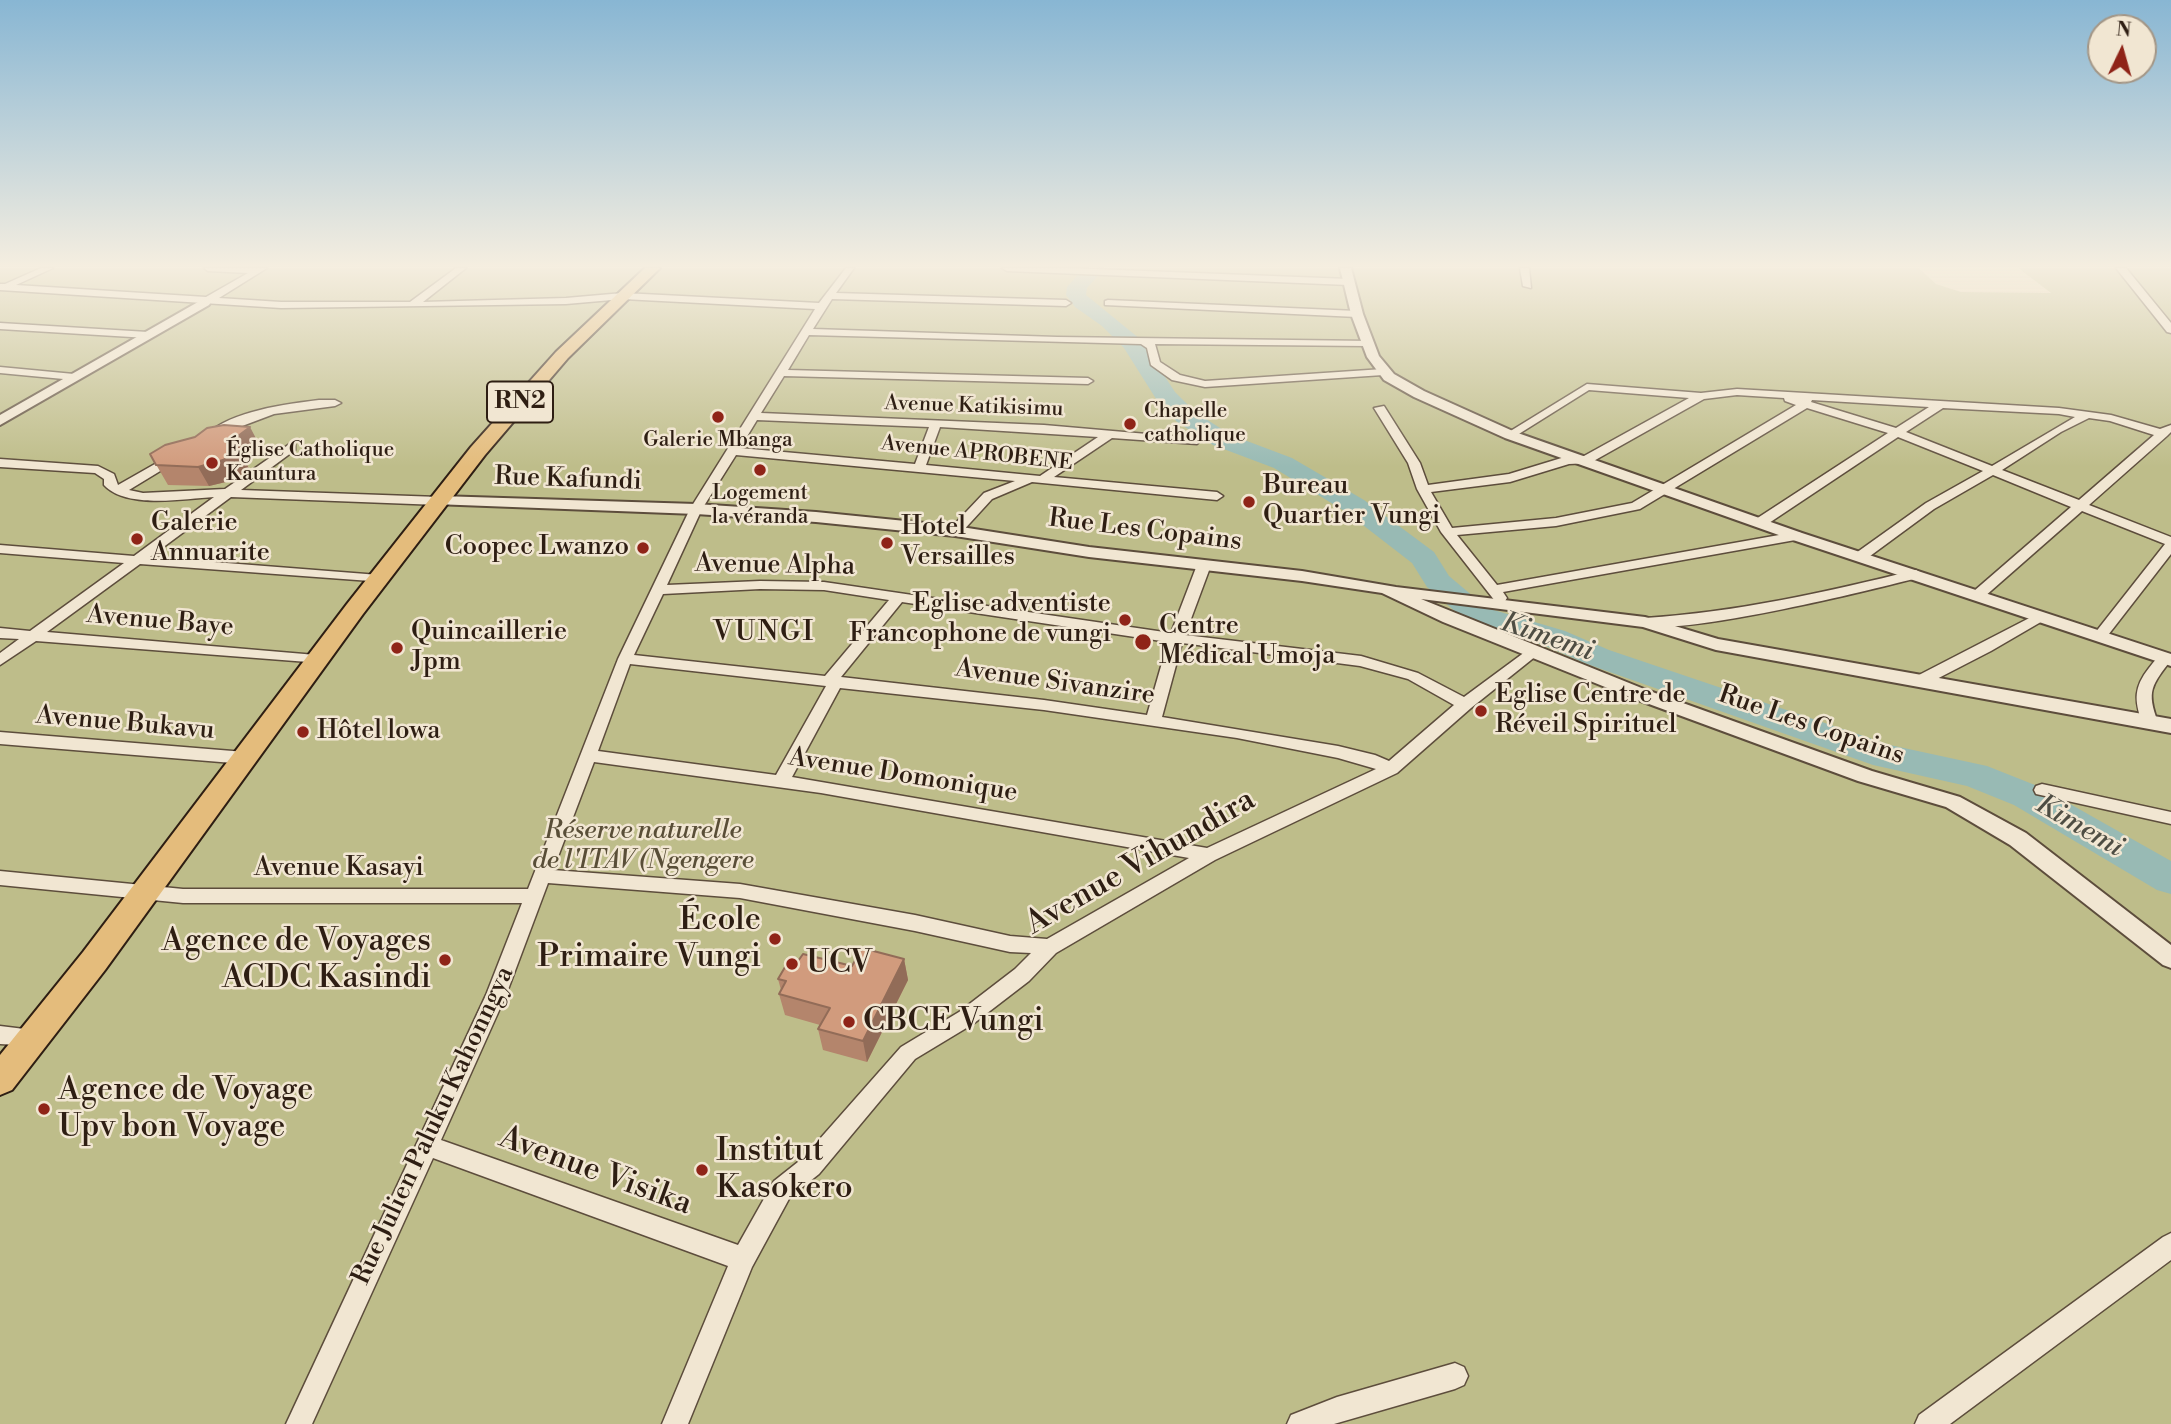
<!DOCTYPE html>
<meta charset="utf-8">
<style>
body{margin:0}
#map{position:relative;width:2171px;height:1424px;overflow:hidden;background:#e9d9b9;font-family:"Libre Bodoni",serif}
canvas{display:block}
.north{position:absolute;left:2087px;top:14px;width:70px;height:70px;box-sizing:border-box;background:#f1e6d2;border:2px solid #a39686;border-radius:50%;rotate:5deg;font-size:19px;font-weight:700;line-height:28px;text-align:center;color:#2e1e13}
.north::after{content:'';display:block;margin:auto;width:24px;height:32px;background:#8f2418;clip-path:polygon(50% 0,100% 100%,50% 72%,0 100%)}
</style>
<div id="map">
<canvas width="2171" height="1424"></canvas>
<div class="north">N</div>
</div>
<script>
const g = document.querySelector('canvas').getContext('2d');
g.lineJoin = 'round';
function fillPath(path, color) { g.fillStyle = color; g.fill(path, 'evenodd'); }
function trace(path, color, width, dash) { g.strokeStyle = color; g.lineWidth = width; g.lineCap = dash ? 'butt' : 'round'; g.setLineDash(dash || []); g.stroke(path); }
function write(font, color, halo, rows, align = 'center') {
  g.font = font + ' "Libre Bodoni",serif'; g.lineWidth = 5; g.setLineDash([]); g.textBaseline = 'middle'; g.strokeStyle = halo; g.fillStyle = color; for (const [text, x, y, turn = 0] of rows) {
    g.save(); g.translate(x, y); g.rotate((+turn || 0) * Math.PI / 180); g.textAlign = isNaN(turn) ? turn : align; if (halo) g.strokeText(text, 0, 0); g.fillText(text, 0, 0); g.restore();
  }
}
const green = new Path2D(`
 M0 268H1919L1936 284 1961 292 2051 293 2018 268H2171V1424H0Z`);
const river = new Path2D(`
 M1084 268H1105L1087 288 1086 295 1140 339 1175 392 1195 412 1231 435 1292 458 1364 500 1434 552 1449 576 1487 608 1565 631 1609 650 1890 745 1987 766 2040 787 2171 861V894L2157 890 2014 805 1967 786 1873 765 1587 664 1543 645 1465 620 1427 587 1412 563 1346 512 1274 468 1213 445 1177 422 1158 402 1124 348 1102 326 1075 307 1066 295 1067 287Z`);
const minor = new Path2D(`
 M41 268H53L16 285 206 297 248 273 208 271 204 268H267L219 298 281 302H410L456 268H466L423 302 566 298 623 293 819 303 846 268H854L836 293 1066 300 1071 303 1066 306 832 299 813 329 1057 337 1371 341V345L1367 346 1155 344 1160 362 1180 375 1205 381 1383 369 1388 372 1383 375 1205 387 1172 380 1151 365 1147 348 1141 344 809 335 788 370 1088 378 1093 381 1088 384 784 376 761 413 1044 425 1193 438 1199 442 1197 444 1112 438 1054 477 1217 492 1223 496 1217 500 1032 482 992 499 960 534 955 535 948 531 984 493 1015 481 736 455 702 509 667 585 760 581 824 582 1171 633 1197 565 1204 561 1211 565 1185 635 1361 656 1418 673 1464 697 1529 649 1534 647 1541 652 1471 708 1397 773 1215 860 1056 953 1029 981 973 1024 915 1059 819 1174 790 1197 752 1267 688 1424H662L728 1266 433 1158 312 1424H286L486 995 522 903H183L0 885V871L183 889H528L618 659 690 509 815 309 623 299 566 304 281 308 0 290V284H5ZM757 420 929 427 915 464 740 448ZM940 427 1098 437 1040 476 926 465ZM760 589 824 590 889 600 825 676 634 655 663 594ZM902 602 1168 642 1147 715 1044 700 841 677ZM1182 643 1360 666 1408 679 1454 705 1389 761 1375 755 1338 746 1162 717ZM630 664 826 686 776 775 598 751ZM840 688 1044 710 1237 738 1338 758 1376 769 1207 848 792 777ZM594 762 821 793 1189 858 1047 939 1010 936 915 915 740 884 553 870ZM548 883 740 898 915 931 1010 952 1031 953 1015 969 959 1012 901 1047 803 1158 774 1181 738 1245 441 1140 506 995Z
 M1002 268H1068L1349 279 1354 282 1349 285 1007 271Z
 M1520 268H1529L1531 288 1523 286Z
 M2116 268H2126L2171 323V333L2167 332Z
 M1108 300 1357 311 1362 314 1357 317 1105 305V301Z
 M0 323 148 332 153 335 148 338 0 329Z
 M0 367 74 374 79 377 74 380 0 373Z
 M1587 384 1701 393 1737 389 2059 408 2111 415 2160 429 2171 425V432L2167 436 2089 505 2171 537V554L2105 639 2100 641 2093 636 2095 633 2165 544 2082 511 1984 597H1974L1972 594 1974 591 2071 507 1993 475 1934 509 1866 559H1856L1854 556 1856 553 1926 503 1983 471 1898 437 1766 525H1756V519L1888 433 1807 408 1640 509 1556 526 1457 535 1497 585 1796 532 1801 533V539L1503 592 1507 598 1505 601H1495L1441 532 1417 489 1408 463 1374 408 1384 406 1420 463 1428 485 1509 474 1568 456H1584L1689 398 1589 390 1514 437H1506L1504 435ZM1737 395 1784 398 1785 401 1796 405 1632 503 1556 518 1452 528 1431 492 1510 482 1569 464 1590 463 1704 399ZM1812 400 1929 407 1896 428 1811 402ZM1943 408 2059 414 2075 417 1992 466 1906 432ZM2089 418 2110 421 2154 435 2079 500 2002 470 2061 432Z
 M319 400H335L341 403 335 406 274 414 213 437 207 434C232 411 286 404 319 400Z
 M291 443 295 444V450L241 490 439 497 445 501 439 505 231 497 150 557 379 575 386 579 384 582 140 564 47 632 316 655 323 660 321 663 36 641 0 665V653L19 639 0 638V628L30 631 124 563 0 553V545L134 556 214 497C183 499 126 509 104 485V479L95 473 0 467V459L98 466 114 474 118 485 176 452 182 456 180 459 129 490 143 493 225 489Z
 M1916 570 1923 574 1921 577C1883 587 1660 643 1638 622L1645 618C1738 612 1826 592 1916 570Z
 M2041 612 2048 616 2046 619 1991 651 1927 684 1922 685 1914 680 1917 676Z
 M2165 653 2170 655 2171 660C2152 685 2146 691 2158 722L2150 727 2142 722C2134 700 2134 687 2149 668 2154 662 2157 656 2165 653Z
 M0 732 245 752 253 758 245 764 0 744Z
 M2042 784 2171 812V824L2036 794 2034 790 2036 786Z
 M0 1026 41 1031 44 1037 41 1043 34 1046 0 1044Z
 M2171 1233V1260L1950 1424H1915L1919 1415 2163 1237Z
 M1455 1363 1464 1367 1468 1376 1464 1385 1455 1389 1334 1424H1287L1291 1415 1337 1397Z`);
const tertiary = new Path2D(`
 M1340 268H1351L1363 314 1379 356 1394 374 1424 391 1515 432 1802 533 2171 654V666L1790 539 1505 438 1414 397 1384 380 1367 357 1351 314Z
 M205 298 211 302 209 305 0 425V415Z
 M439 496 696 504 816 512 955 526 1089 547 1302 571 1396 587 1645 617 1718 639 2171 719V733L1716 650 1643 627 1421 599 1644 689 1872 771 1960 797 2026 833 2171 945V968L2163 965 2010 845 1946 807 1858 781 1630 697 1443 622 1382 593 1302 581 1089 557 955 536 816 522 696 514 434 504 431 501Z`);
const trunk = new Path2D(`
 M645 268H660L568 358 485 455 363 614 105 970 12 1090 0 1095V1055L83 952 347 604 471 447 556 352Z`);
const wall = new Path2D(`
 M195 437 260 446 244 458 249 469 234 480 209 486 168 485 150 454Z
 M904 959 908 980 867 1062 823 1050 818 1029 820 1025 785 1015 779 994 781 990 778 979 796 964 852 966Z`);
const shadedWall = new Path2D(`
 M250 427 260 446 244 458 249 469 234 480 209 486 198 467Z
 M904 959 908 980 867 1062 863 1041Z`);
const building = new Path2D(`
 M224 425 250 427 234 439 239 450 223 460 198 467 156 465 150 454 165 445 195 437 207 428Z
 M862 948 904 959 863 1041 818 1029 830 1008 779 994 786 981 778 979 788 962 796 964 803 954 852 966Z`);
const markers = [
 [718,417,7,"#8f2418"],
 [1130,424,7,"#8f2418"],
 [212,463,7,"#8f2418"],
 [760,470,7,"#8f2418"],
 [1249,502,7,"#8f2418"],
 [137,539,7,"#8f2418"],
 [887,543,7,"#8f2418"],
 [643,548,7,"#8f2418"],
 [1125,620,7,"#8f2418"],
 [1143,642,9,"#8f2418"],
 [397,648,7,"#8f2418"],
 [1481,711,7,"#8f2418"],
 [303,732,7,"#8f2418"],
 [775,939,7,"#8f2418"],
 [445,960,7,"#8f2418"],
 [792,964,7,"#8f2418"],
 [849,1022,7,"#8f2418"],
 [44,1109,7,"#8f2418"],
 [702,1170,7,"#8f2418"]
];
const farStreetnames = [
 ["Avenue Katikisimu",974,407,2],
 ["Avenue APROBENE",977,454,6]
];
const farPoinames = [
 ["Chapelle",1144,412],
 ["catholique",1144,436],
 ["Galerie Mbanga",718,441,"center"],
 ["Église Catholique",226,451],
 ["Kauntura",226,475],
 ["Logement",760,494,"center"],
 ["la véranda",760,518,"center"]
];
const shields = [
 [520,402,66]
];
const shieldNames = [
 ["RN2",520,402]
];
const streetNames = [
 ["Rue Kafundi",568,480,2],
 ["Rue Les Copains",1145,531,7],
 ["Avenue Alpha",775,566,1],
 ["Avenue Baye",160,622,5],
 ["Avenue Sivanzire",1055,683,8],
 ["Avenue Bukavu",125,724,5],
 ["Rue Les Copains",1811,726,19],
 ["Avenue Domonique",903,776,9],
 ["Avenue Kasayi",339,869],
 ["Rue Julien Paluku Kahonngya",434,1126,-65]
];
const poiNames = [
 ["Bureau",1263,487],
 ["Quartier Vungi",1263,517],
 ["Galerie",151,524],
 ["Annuarite",151,554],
 ["Hotel",901,528],
 ["Versailles",901,558],
 ["Coopec Lwanzo",629,548,"right"],
 ["Eglise adventiste",1111,605,"right"],
 ["Francophone de vungi",1111,635,"right"],
 ["Centre",1159,627],
 ["Médical Umoja",1159,657],
 ["Quincaillerie",411,633],
 ["Jpm",411,663],
 ["Eglise Centre de",1495,696],
 ["Réveil Spirituel",1495,726],
 ["Hôtel lowa",317,732]
];
const parkNames = [
 ["Réserve naturelle",643,832],
 ["de l'ITAV (Ngengere",643,862]
];
const neighbourhoodNames = [
 ["VUNGI",764,633]
];
const waterNames = [
 ["Kimemi",1547,638,19],
 ["Kimemi",2079,827,30]
];
const nearStreetnames = [
 ["Avenue Vihundira",1141,863,-30],
 ["Avenue Visika",595,1172,20]
];
const nearPoinames = [
 ["École",761,921,"right"],
 ["Primaire Vungi",761,958,"right"],
 ["Agence de Voyages",431,942,"right"],
 ["ACDC Kasindi",431,979,"right"],
 ["UCV",806,964],
 ["CBCE Vungi",863,1022],
 ["Agence de Voyage",58,1091],
 ["Upv bon Voyage",58,1128],
 ["Institut",716,1152],
 ["Kasokero",716,1189]
];
fillPath(green, '#bebd8a');
fillPath(river, '#98bab4');
trace(minor, '#5d4d3c', 3);
trace(tertiary, '#5d4d3c', 4);
trace(trunk, '#2e1e13', 4);
fillPath(minor, '#f1e6d2');
fillPath(tertiary, '#f1e6d2');
fillPath(trunk, '#e4bc7c');
fillPath(wall, '#b4856c');
fillPath(shadedWall, '#926c58');
fillPath(building, '#d19b7d');
trace(building, '#926c58', 2);
const sky = g.createLinearGradient(0, 0, 0, 467);
sky.addColorStop(0, '#88b6d3');
sky.addColorStop(0.57, '#f5eee0');
sky.addColorStop(1, '#f5eee000');
g.fillStyle = sky;
g.fillRect(0, 0, 2171, 467);
for (const [x, y, r, color] of markers) { const dot = new Path2D(); dot.arc(x, y, r, 0, 2 * Math.PI); g.fillStyle = color; g.fill(dot); trace(dot, '#f1e6d2', 2.5); }
write('21px', '#2e1e13', '#f1e6d2', farStreetnames);
write('21px', '#2e1e13', '#f1e6d2', farPoinames, 'left');
for (const [x, y, w] of shields) { const box = new Path2D(); box.roundRect(x - w / 2, y - 20.5, w, 41, 5); g.fillStyle = '#f1e6d2'; g.fill(box); trace(box, '#2e1e13', 2); }
write('bold 24px', '#2e1e13', null, shieldNames);
write('26px', '#2e1e13', '#f1e6d2', streetNames);
write('26px', '#2e1e13', '#f1e6d2', poiNames, 'left');
write('italic 26px', '#594e37', '#f1e6d2', parkNames);
g.letterSpacing = '2px';
write('28px', '#2e1e13', '#f1e6d2', neighbourhoodNames);
g.letterSpacing = '0px';
write('italic 28px', '#4e4d43', '#f1e6d2', waterNames);
write('32px', '#2e1e13', '#f1e6d2', nearStreetnames);
write('32px', '#2e1e13', '#f1e6d2', nearPoinames, 'left');
</script>
